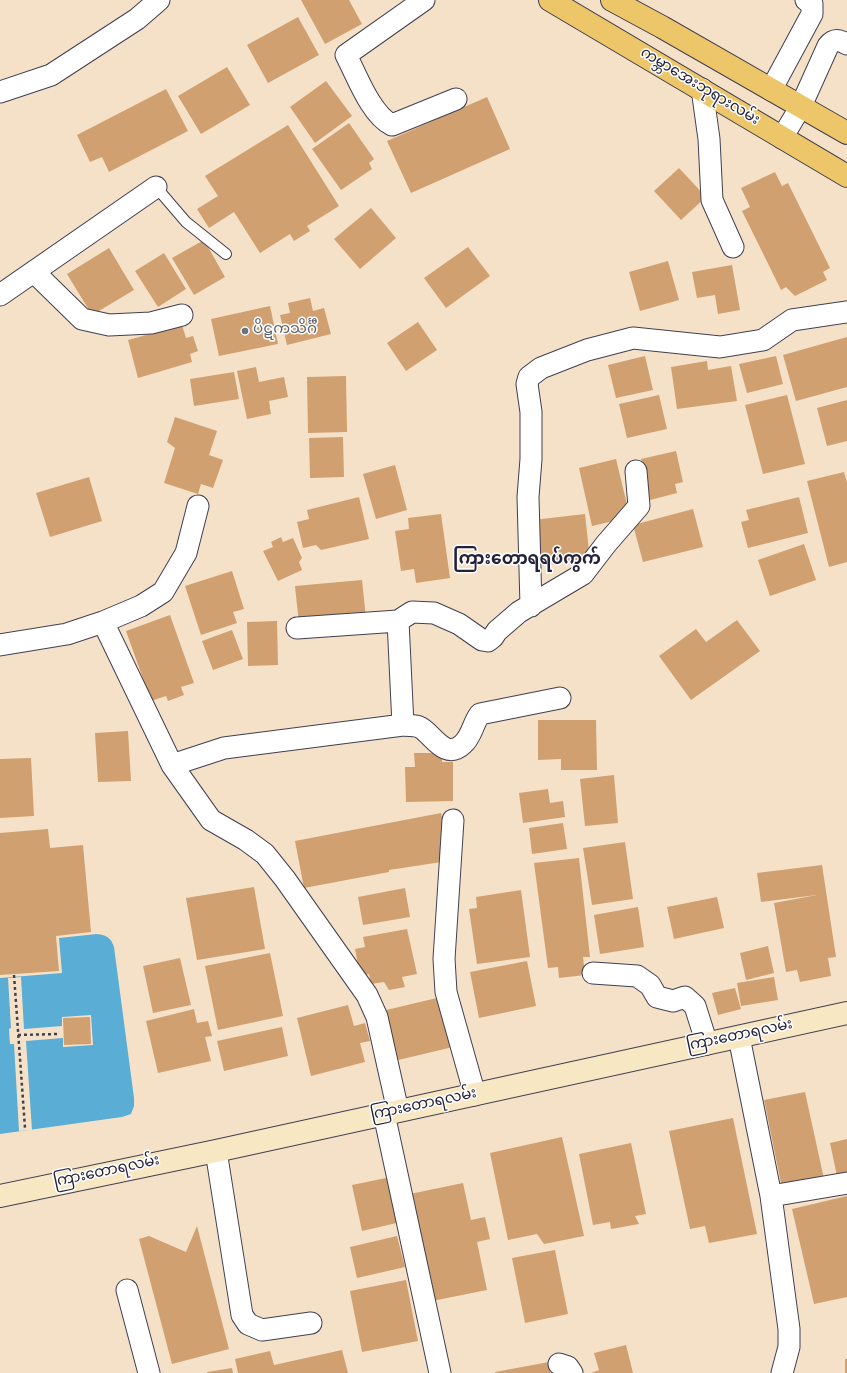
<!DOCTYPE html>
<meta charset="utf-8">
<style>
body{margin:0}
canvas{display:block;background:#f5e1c8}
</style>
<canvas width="847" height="1373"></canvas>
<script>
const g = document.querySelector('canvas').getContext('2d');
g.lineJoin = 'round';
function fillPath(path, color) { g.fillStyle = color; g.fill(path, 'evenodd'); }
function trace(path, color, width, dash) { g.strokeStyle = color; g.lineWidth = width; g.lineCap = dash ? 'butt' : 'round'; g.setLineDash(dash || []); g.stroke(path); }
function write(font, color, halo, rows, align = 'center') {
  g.font = font + ' Dekko,"Noto Sans Myanmar",sans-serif'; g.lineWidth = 3; g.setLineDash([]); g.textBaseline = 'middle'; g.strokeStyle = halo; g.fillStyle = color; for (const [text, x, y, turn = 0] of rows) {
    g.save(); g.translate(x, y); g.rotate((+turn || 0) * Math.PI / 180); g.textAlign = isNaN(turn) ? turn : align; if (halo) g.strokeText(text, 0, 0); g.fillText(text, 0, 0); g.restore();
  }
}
const water = new Path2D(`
 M97 934C107 935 111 938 114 947L134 1098V1106L131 1114 122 1117 0 1134V978L62 973 59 938Z`);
const pier = new Path2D(`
 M21 977 24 1029 62 1026V1017L91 1015 93 1045 63 1047V1038L26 1041 32 1130 19 1131 14 1044H10L9 1029 11 1028 8 978Z`);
const building = new Path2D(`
 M301 0H349L362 24 325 44Z
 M298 17 319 55 268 83 247 45Z
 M227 67 250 105 201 134 178 96Z
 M326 81 352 116 315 143 290 107Z
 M166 89 188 131 109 172 102 157 90 162 77 135Z
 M487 97 510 149 411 193 387 141Z
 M349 123 374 159 369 163 372 169 341 190 312 149Z
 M288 125 339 206 307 226 310 231 294 241 290 234 260 253 234 212 209 228 197 209 218 196 205 176Z
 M679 168 706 197 681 220 654 191Z
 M775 172 782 186 788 183 830 268 823 272 827 280 795 296 786 287 781 290 742 211 750 207 741 188Z
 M371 208 396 238 360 269 334 239Z
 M204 240 225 277 194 295 172 258Z
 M468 247 490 276 446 308 424 278Z
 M109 248 134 290 92 315 67 274Z
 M164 253 186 289 158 307 135 271Z
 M668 261 679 300 640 311 629 272Z
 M732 265 740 310 718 314 715 295 697 298 692 272Z
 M310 298 313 311 324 308 331 334 287 345 280 315 290 313 288 303Z
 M270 306 278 344 219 356 211 319Z
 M418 322 437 350 406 371 387 343Z
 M182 325 186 338 193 336 198 351 190 354 192 362 138 378 128 340Z
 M847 337V387L796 401 783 355Z
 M645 356 653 390 616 398 608 365Z
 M776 356 783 384 747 393 739 364Z
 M707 361 708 370 731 366 737 401 677 409 671 367Z
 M256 367 259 382 284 377 288 397 269 401 271 414 247 419 237 371Z
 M234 372 239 399 194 406 190 379Z
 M346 376 347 432 308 433 307 377Z
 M659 395 667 429 627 438 619 404Z
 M787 395 805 464 763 474 745 405Z
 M847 400V441L827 446 817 408Z
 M175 417 217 431 209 455 223 460 213 488 201 484 198 494 164 483 175 448 167 442Z
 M343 437 344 477 310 478 309 438Z
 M676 451 683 482 675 484 677 493 650 500 641 459Z
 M616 459 630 517 592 526 579 468Z
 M395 465 407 510 376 519 363 474Z
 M844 472 847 483V562L829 567 807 481Z
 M89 477 102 521 50 537 36 493Z
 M359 497 369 539 321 550 316 545 303 548 297 522 309 519 307 510Z
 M799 497 808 533 748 548 741 522 749 520 746 510Z
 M693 509 703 547 643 562 633 525Z
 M441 514 450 578 416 583 414 569 401 571 395 531 409 529 408 518Z
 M585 514 590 560 547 565 546 557 537 558 533 520Z
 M281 537 283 542 293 538 302 558 299 562 302 570 278 581 263 551 273 547 271 542Z
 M804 544 816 580 770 596 758 560Z
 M232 571 244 609 233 612 237 623 201 635 185 586Z
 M362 580 366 618 299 624 295 586Z
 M170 615 194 683 181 687 184 695 168 701 166 696 151 701 126 631Z
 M737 620 760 651 691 700 659 656 696 629 706 642Z
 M277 621 278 665 248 666 247 622Z
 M232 630 243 659 213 670 202 641Z
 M538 720H596L597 770H561V759L538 760Z
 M128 731 131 781 98 782 95 733Z
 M414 753H442V762H453V801L406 802 405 767H415Z
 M31 758 34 816 0 818V759Z
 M614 775 618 823 585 826 580 779Z
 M548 789 550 803 563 801 565 817 523 823 519 793Z
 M441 813 448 861 389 870V872L304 888 295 841Z
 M563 823 567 849 532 854 529 828Z
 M48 829 50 848 83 845 91 932 56 936 59 971 0 975V833Z
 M625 842 633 899 592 905 583 848Z
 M579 858 590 957H583L585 975 559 978 558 967 548 968 534 863Z
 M822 865 836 957 828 958 831 976 800 982 797 970 786 972 774 903 817 895 761 902 757 873Z
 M254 887 265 949 197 960 186 898Z
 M405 888 410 917 363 925 358 897Z
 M521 890 530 957 477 964 469 909 477 908 476 897Z
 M717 897 724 928 674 939 667 907Z
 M638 907 644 947 600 954 594 915Z
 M407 929 417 974 402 977 405 987 389 990 384 982 371 984 369 974 360 976 355 949 365 947 363 937Z
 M768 946 774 973 746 980 740 953Z
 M270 953 283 1016 218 1030 205 966Z
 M180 958 191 1005 153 1013 143 966Z
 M527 961 536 1006 479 1018 470 972Z
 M774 977 778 1000 741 1006 737 983Z
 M735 988 741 1009 718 1015 712 993Z
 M441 997 453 1047 394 1061 382 1011Z
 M348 1005 354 1026 365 1023 370 1041 360 1043 365 1062 311 1076 297 1018Z
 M194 1009 197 1023 208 1021 212 1036 205 1037 211 1061 158 1073 146 1021Z
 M90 1017 91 1044 64 1045 63 1018Z
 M282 1027 288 1056 224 1071 217 1041Z
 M805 1092 824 1179 782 1188 764 1100Z
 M733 1118 757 1234 709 1243 705 1226 690 1229 669 1131Z
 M562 1137 584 1236 544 1244 537 1234 508 1240 490 1153Z
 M847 1139V1175L837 1176 830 1143Z
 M631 1143 646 1214 635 1216 639 1224 611 1229 610 1222 593 1225 579 1154Z
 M391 1177 401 1222 362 1231 352 1185Z
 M463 1183 471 1220 485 1217 490 1239 477 1242 487 1290 432 1301 410 1194Z
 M847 1196V1297L814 1304 792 1209Z
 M197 1226 229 1349 172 1364 139 1239 149 1236 186 1252Z
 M397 1236 405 1267 357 1278 350 1247Z
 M555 1250 568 1314 525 1323 512 1258Z
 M406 1280 418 1341 362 1352 350 1291Z
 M626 1345 633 1373H591L599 1370 594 1353Z
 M342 1350 348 1373H238L235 1359 270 1351 274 1365Z
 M845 1359H847V1373H845Z
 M549 1362 551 1373H495V1372Z
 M232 1368 233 1373H207V1372Z`);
const path = new Path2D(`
 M14 975 25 1128
 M18 1035 58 1034`);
const service = new Path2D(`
 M156 187 186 222 226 254`);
const minor = new Path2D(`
 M424 0 346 55C357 76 371 115 392 125L456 99
 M702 89 709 139 712 200 733 247
 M771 90 812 14V4L806 0
 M0 92 51 75 137 19 159 0
 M782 138 801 106 828 46C834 38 839 40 847 44
 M34 272 82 319 109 325 151 323 182 315
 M0 295 156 187
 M531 606 528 497 531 459V412L527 384 529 377 541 368 587 350 633 338 720 347 763 340 792 320 847 312
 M398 621 412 612 434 613 459 624 482 640 488 641 493 637 497 631 519 612 583 574 606 544 639 506 636 471
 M103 622 172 765 211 820 246 840 265 854 285 879 367 995 377 1017 398 1111
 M297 628 398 621 403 725
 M0 645 67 634 103 622 141 606 163 592 186 553 198 506
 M172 765 224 748 403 725C408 726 415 725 419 727 431 731 444 762 463 744 472 736 473 723 480 714L560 698
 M453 820 444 959 446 992 475 1095
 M593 973 637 976 650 985 657 997 673 1001 685 997 695 1006 707 1044
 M739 1037 771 1196 789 1329V1347L782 1373
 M384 1114 440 1373
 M216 1151 242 1315 248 1324 262 1330 311 1323
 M771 1196 847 1183
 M127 1290 149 1373
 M559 1364 568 1367 572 1373`);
const secondary = new Path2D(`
 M0 1196 216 1151 847 1013`);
const primary = new Path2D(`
 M550 0 847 176
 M612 0 662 27 847 133`);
const markers = [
 [245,331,4,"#6b7280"]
];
const streetNames = [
 ["ကမ္ဘာအေးဘုရားလမ်း",699,88,31],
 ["ကြားတောရလမ်း",740,1037,-12],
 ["ကြားတောရလမ်း",424,1106,-12],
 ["ကြားတောရလမ်း",107,1173,-12]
];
const worshipNames = [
 ["ပိဋကသိင်္ဂီ",253,331]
];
const quarterNames = [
 ["ကြားတောရရပ်ကွက်",527,562]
];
fillPath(water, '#5aadd5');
fillPath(pier, '#f5e1c8');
fillPath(building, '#d0a070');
trace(service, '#423f50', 12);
trace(minor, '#423f50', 23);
trace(secondary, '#423f50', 24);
trace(primary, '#423f50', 24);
trace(path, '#423f50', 2.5, [3, 3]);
trace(service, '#fff', 10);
trace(minor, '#fff', 21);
trace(secondary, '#f7e8c3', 22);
trace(primary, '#ecc669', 22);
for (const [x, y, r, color] of markers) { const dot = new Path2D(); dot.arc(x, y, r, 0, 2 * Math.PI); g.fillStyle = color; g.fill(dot); trace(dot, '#fff', 1.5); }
write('15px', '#22223b', '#fff', streetNames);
write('15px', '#5b616d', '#fff', worshipNames, 'left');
write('bold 17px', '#22223b', '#fff', quarterNames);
</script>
